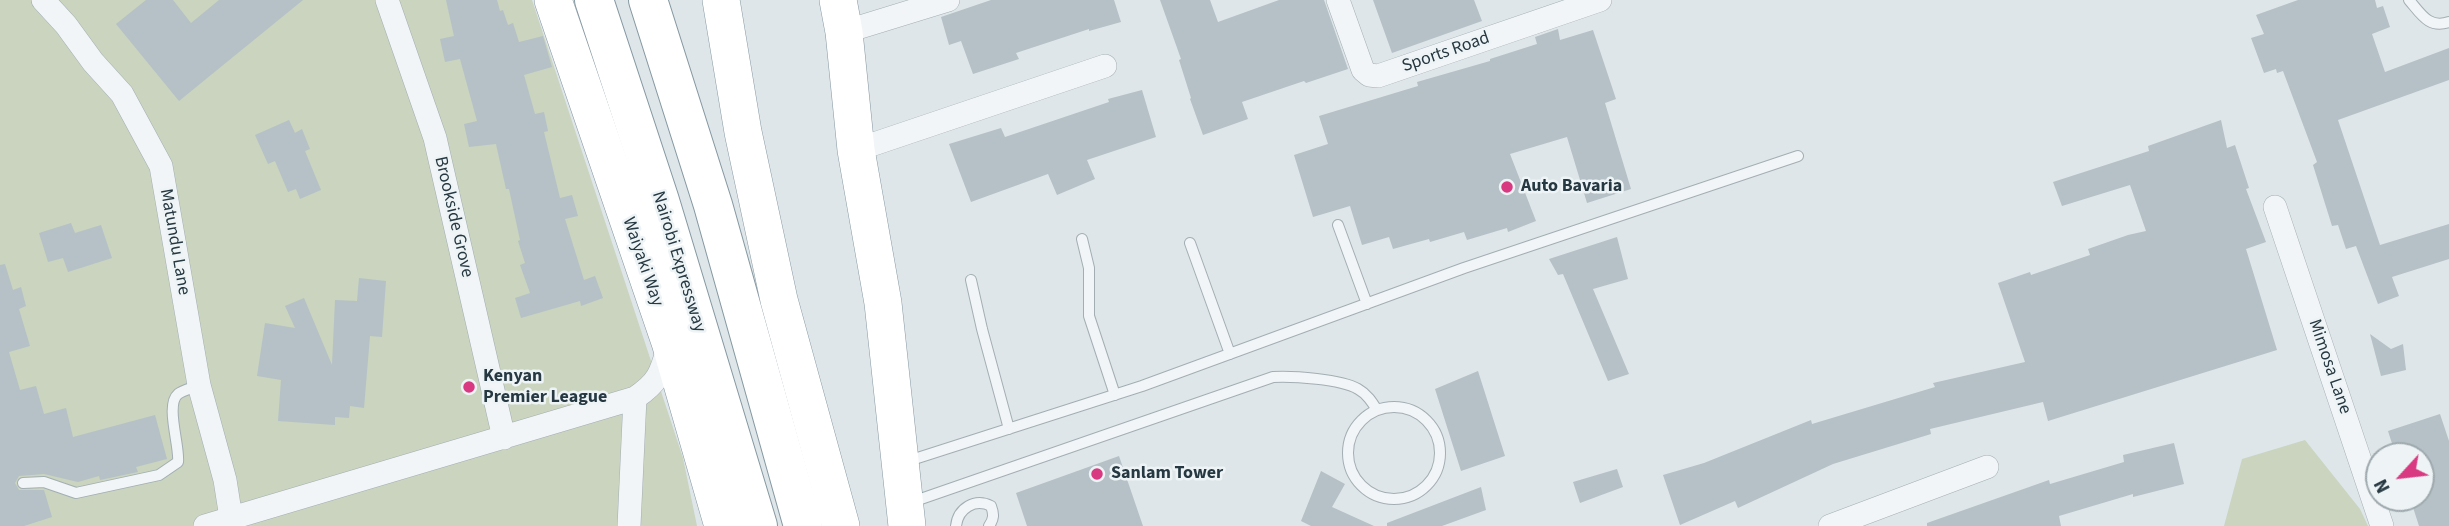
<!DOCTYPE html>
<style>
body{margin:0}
#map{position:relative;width:2449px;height:526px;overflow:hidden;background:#dee6e9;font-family:"Source Sans 3",sans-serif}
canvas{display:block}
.north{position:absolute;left:2365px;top:442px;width:70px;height:70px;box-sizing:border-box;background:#eef4f6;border:2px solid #9ea9ae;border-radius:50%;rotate:243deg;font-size:19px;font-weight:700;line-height:28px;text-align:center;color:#263841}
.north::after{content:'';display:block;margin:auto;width:24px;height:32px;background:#d83980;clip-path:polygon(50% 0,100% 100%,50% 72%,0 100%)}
</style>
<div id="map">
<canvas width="2449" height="526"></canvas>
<div class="north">N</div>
</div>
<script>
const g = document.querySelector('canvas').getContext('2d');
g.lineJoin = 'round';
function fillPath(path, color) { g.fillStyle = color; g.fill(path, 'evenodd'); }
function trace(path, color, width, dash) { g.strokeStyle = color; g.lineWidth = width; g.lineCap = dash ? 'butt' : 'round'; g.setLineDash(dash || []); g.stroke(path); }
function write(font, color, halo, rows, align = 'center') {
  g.font = font + ' "Source Sans 3",sans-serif'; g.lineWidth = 5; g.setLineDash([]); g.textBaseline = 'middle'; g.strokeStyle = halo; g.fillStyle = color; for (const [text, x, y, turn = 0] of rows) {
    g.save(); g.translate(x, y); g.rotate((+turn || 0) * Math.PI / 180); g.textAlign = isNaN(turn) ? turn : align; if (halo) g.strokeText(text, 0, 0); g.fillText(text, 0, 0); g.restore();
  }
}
const green = new Path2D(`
 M0 0H532L683 458 697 526H0Z
 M2305 440 2360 509 2368 526H2224L2242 459Z`);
const building = new Path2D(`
 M146 0H173L191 23 219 0H303L179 101 116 24Z
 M446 0H497L500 11 503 10 508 25 513 23 519 42 543 36 552 67 524 75 535 114 544 112 548 131 544 132 560 198 572 195 578 216 565 219 584 280 595 276 603 298 581 306 580 301 521 318 515 298 530 293 520 265 525 263 518 241 520 240 509 189H506L496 144 469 147 464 124 477 121 460 59 445 62 440 39 454 36Z
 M991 0H1114L1121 22 1089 31V29L1016 53 1019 59 973 74 961 41 949 45 941 17Z
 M1160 0H1210L1218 22 1279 0H1324L1348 69 1306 83 1304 81 1242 102 1248 119 1203 135 1190 99 1191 98 1179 60 1181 59Z
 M1373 0H1474L1482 21 1392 53Z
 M2298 0H2375L2377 8 2383 6 2390 27 2372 34 2385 72 2449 48V80L2338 120 2380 245 2449 224V259L2392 277 2399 296 2378 304 2356 246 2346 249 2338 225 2332 226 2313 165 2317 162 2283 71 2277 73 2276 69 2264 73 2251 38 2264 34 2256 15Z
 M1558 29 1560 40 1593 30 1616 99 1605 103 1631 189 1587 203 1567 137 1510 154 1536 221 1508 232 1507 228 1467 240 1464 232 1430 242 1429 239 1393 249 1389 237 1362 245 1350 206 1313 217 1294 155 1328 144 1319 116 1418 86 1417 82 1490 61V59L1537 44 1535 37Z
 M1142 90 1156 137 1087 160 1095 179 1057 195 1048 174 971 202 949 144 1001 128 1005 137 1109 102 1108 99Z
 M289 120 295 133 302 129 310 149 305 151 321 190 300 199 296 189 288 192 275 161 268 164 255 135Z
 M2221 120 2227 148 2235 145 2249 188 2246 189 2266 242 2246 249 2277 350 2048 421 2043 402 1930 429 1931 434 1833 464 1738 508 1735 501 1680 525 1663 475 1704 463 1811 420 1812 424 1935 387 1933 383 2025 362 1998 283 2030 272 2031 275 2090 255 2088 249 2128 235 2146 231 2130 185 2062 206 2053 182 2149 151 2148 146Z
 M71 223 75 233 101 225 112 258 68 272 63 258 48 262 39 233Z
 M1617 237 1628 279 1593 289 1629 374 1608 381 1563 274 1558 275 1549 259Z
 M5 264 13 290 21 287 26 306 19 309 30 346 9 352 20 390 36 386 44 414 66 408 73 437 155 415 167 459 136 467 138 472 100 480 99 476 78 482 44 474 19 476 15 483 19 490H44L52 517 24 526H0V265Z
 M359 278 386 281 382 337 370 336 364 408 350 406 349 418 335 417V425L278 421 281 380 257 376 265 323 295 328 285 306 304 298 332 365 335 300 357 301Z
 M2370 334 2391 349 2403 344 2406 370 2381 376Z
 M1478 371 1505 456 1461 471 1435 389Z
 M2440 414 2449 441V526H2419L2410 498H2421V456H2396L2388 431Z
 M2174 443 2184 484 2133 497V494L2059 516 2061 526H1927V523L2049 480 2050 484 2124 462 2123 455Z
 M1119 456 1143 526H1027L1016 493Z
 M1617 469 1623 487 1580 503 1573 482Z
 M1321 471 1345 484 1332 507 1374 526H1311L1301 521Z
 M1481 487 1486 510 1442 526H1387V523Z`);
const service = new Path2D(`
 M2409 0C2421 14 2429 29 2449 22
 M1338 225 1367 304
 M1082 239 1089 268V316L1115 395
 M1190 243 1230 354
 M971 280 982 329 1009 429
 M1348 453a46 46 0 1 1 92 0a46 46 0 1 1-92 0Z
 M905 462 1142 386 1464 268 1798 156
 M23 483 44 482 76 493 159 475 178 462C180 446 165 405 178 394 183 390 193 388 199 385
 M912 502 1273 377C1293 376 1341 379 1358 389 1367 394 1372 402 1377 410
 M956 526C958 508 975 498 991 506 994 514 994 519 989 526`);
const minor = new Path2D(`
 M43 0 66 25 93 62 122 94 161 166 199 385 225 480 231 518
 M387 0 435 138 504 438
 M1338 0 1363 70 1369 75 1378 76 1600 0
 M844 32 948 0
 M856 150 1105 66
 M2275 207 2382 526
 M205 526 635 398C659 382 661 373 669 345
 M629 526 635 398
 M1830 526 1987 467`);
const trunk = new Path2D(`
 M553 0 670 342 723 526
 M721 0 743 132 779 300 841 526
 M838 0 844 32 856 150 883 303 907 526`);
const motorway = new Path2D(`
 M594 0 660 201 758 526
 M648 0 713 205 803 526`);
const markers = [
 [1507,187,7,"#d83980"],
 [469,387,7,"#d83980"],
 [1097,474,7,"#d83980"]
];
const streetNames = [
 ["Sports Road",1446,53,-19],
 ["Brookside Grove",453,217,77],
 ["Matundu Lane",174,242,80],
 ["Waiyaki Way",642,262,71],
 ["Nairobi Expressway",678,262,73],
 ["Mimosa Lane",2329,367,71]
];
const poiNames = [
 ["Auto Bavaria",1521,187],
 ["Kenyan",483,377],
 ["Premier League",483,398],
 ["Sanlam Tower",1111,474]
];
fillPath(green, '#cad4bf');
fillPath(building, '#b5c1c6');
trace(service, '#a3aeb3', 12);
trace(minor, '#a3aeb3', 24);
trace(trunk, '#8598a1', 38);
trace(motorway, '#8598a1', 40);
trace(service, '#f1f5f7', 10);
trace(minor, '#f1f5f7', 23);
trace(trunk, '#fff', 37);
trace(motorway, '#fff', 38);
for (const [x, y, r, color] of markers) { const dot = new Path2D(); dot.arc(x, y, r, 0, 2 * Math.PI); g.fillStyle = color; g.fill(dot); trace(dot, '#eef4f6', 2.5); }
write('18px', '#263841', '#eef4f6', streetNames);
write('bold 18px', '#263841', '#eef4f6', poiNames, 'left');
</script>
